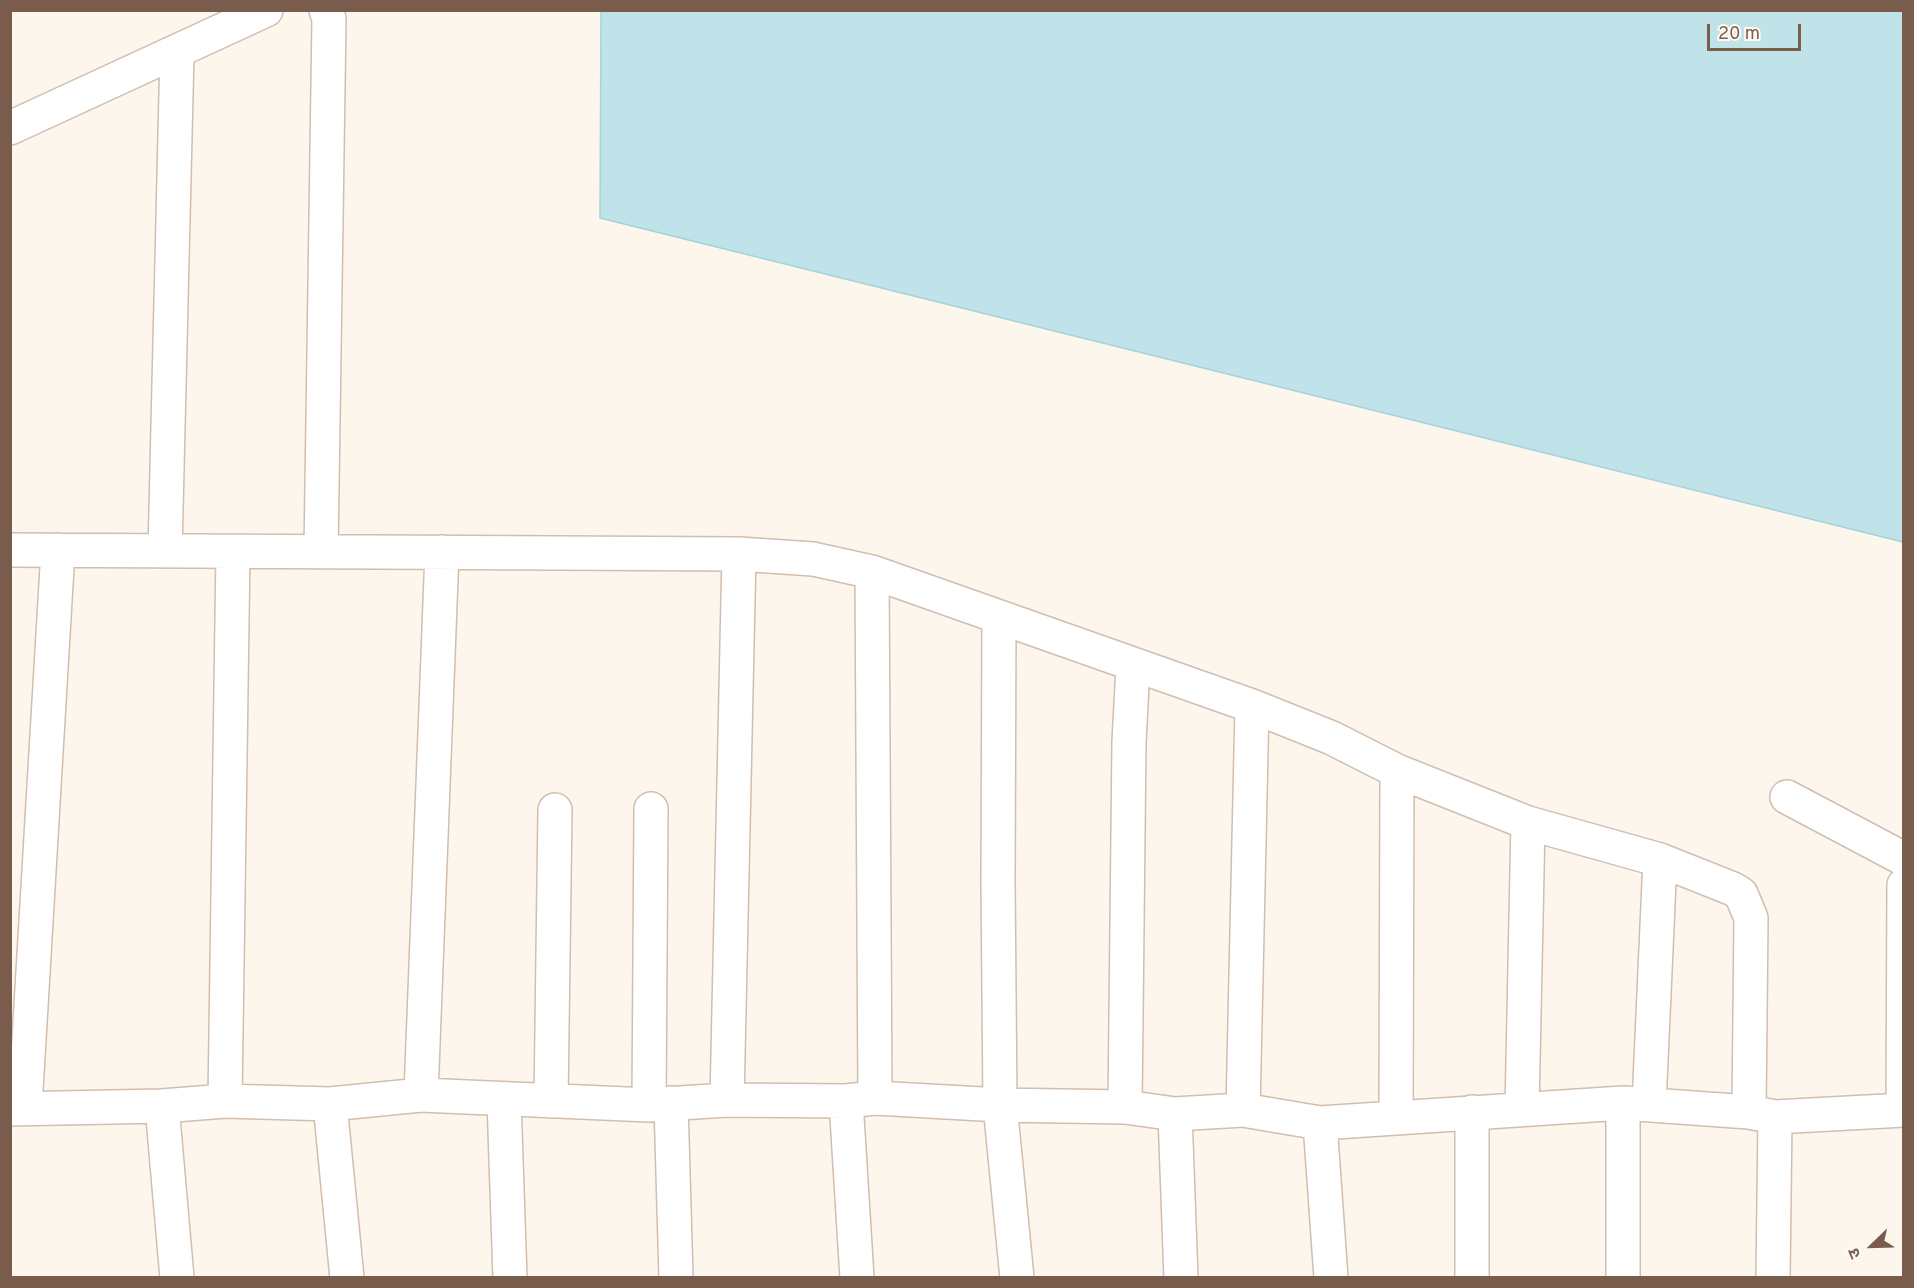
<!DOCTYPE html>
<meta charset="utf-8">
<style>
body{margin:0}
#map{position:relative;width:1914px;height:1288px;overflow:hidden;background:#fdf6ec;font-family:Overpass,"Noto Sans Devanagari",sans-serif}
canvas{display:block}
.frame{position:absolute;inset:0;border:12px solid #7a5c4d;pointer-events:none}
.north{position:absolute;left:1842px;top:1216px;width:60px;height:60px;-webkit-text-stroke:4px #fffaf3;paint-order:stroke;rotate:247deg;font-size:16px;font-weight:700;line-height:24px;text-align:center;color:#7a5c4d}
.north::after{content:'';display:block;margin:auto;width:21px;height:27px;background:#7a5c4d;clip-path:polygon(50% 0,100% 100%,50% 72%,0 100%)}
.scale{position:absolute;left:1707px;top:24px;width:94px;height:27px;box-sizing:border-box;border:3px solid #7a5c4d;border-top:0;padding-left:8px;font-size:18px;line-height:21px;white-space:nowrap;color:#7a5c4d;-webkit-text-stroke:4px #fffaf3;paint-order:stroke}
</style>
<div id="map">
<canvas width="1914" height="1288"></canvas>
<div class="frame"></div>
<div class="north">उ</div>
<div class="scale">20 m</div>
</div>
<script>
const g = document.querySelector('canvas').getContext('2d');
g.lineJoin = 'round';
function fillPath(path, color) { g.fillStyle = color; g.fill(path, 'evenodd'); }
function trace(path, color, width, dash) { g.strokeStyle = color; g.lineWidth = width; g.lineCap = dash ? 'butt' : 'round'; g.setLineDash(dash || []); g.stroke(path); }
const water = new Path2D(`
 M601 11H1903V542L600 218Z`);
const street = new Path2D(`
 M10 128 266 10
 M10 550 739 554 813 559 872 572 1252 706 1332 738 1397 771 1528 823 1660 860 1733 889 1741 894 1751 918 1749 1112
 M165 551 177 52
 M321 552 329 19 326 10
 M872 572 875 1098
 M999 617 998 882 1000 1105 1017 1278
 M1787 797 1904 859
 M421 1095 442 552
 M504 1100 510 1278
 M727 1100 739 554
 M225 1101 233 551
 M551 1101 555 810
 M846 1101 857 1278
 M671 1103 676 1278
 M330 1104 347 1278
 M1649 1104 1660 860
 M649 1105 651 809
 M162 1106 177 1278
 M25 1107 58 550
 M1125 1107 1129 742 1133 666
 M10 1109 162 1106 225 1101 330 1104 421 1095 649 1105 727 1100 846 1101 875 1098 1000 1105 1125 1107 1175 1114 1243 1110 1320 1123 1623 1103 1749 1112 1775 1117 1904 1110
 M1522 1109 1528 823
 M1243 1110 1252 706
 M1903 1110 1904 885
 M1175 1114 1181 1278
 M1396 1117 1397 771
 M1320 1123 1331 1278
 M1472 1278V1112
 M1623 1278V1103
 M1773 1278 1775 1117`);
fillPath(water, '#bfe3e8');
trace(water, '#a5d3da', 1.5);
trace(street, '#d1beb0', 36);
trace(street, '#fff', 33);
</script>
